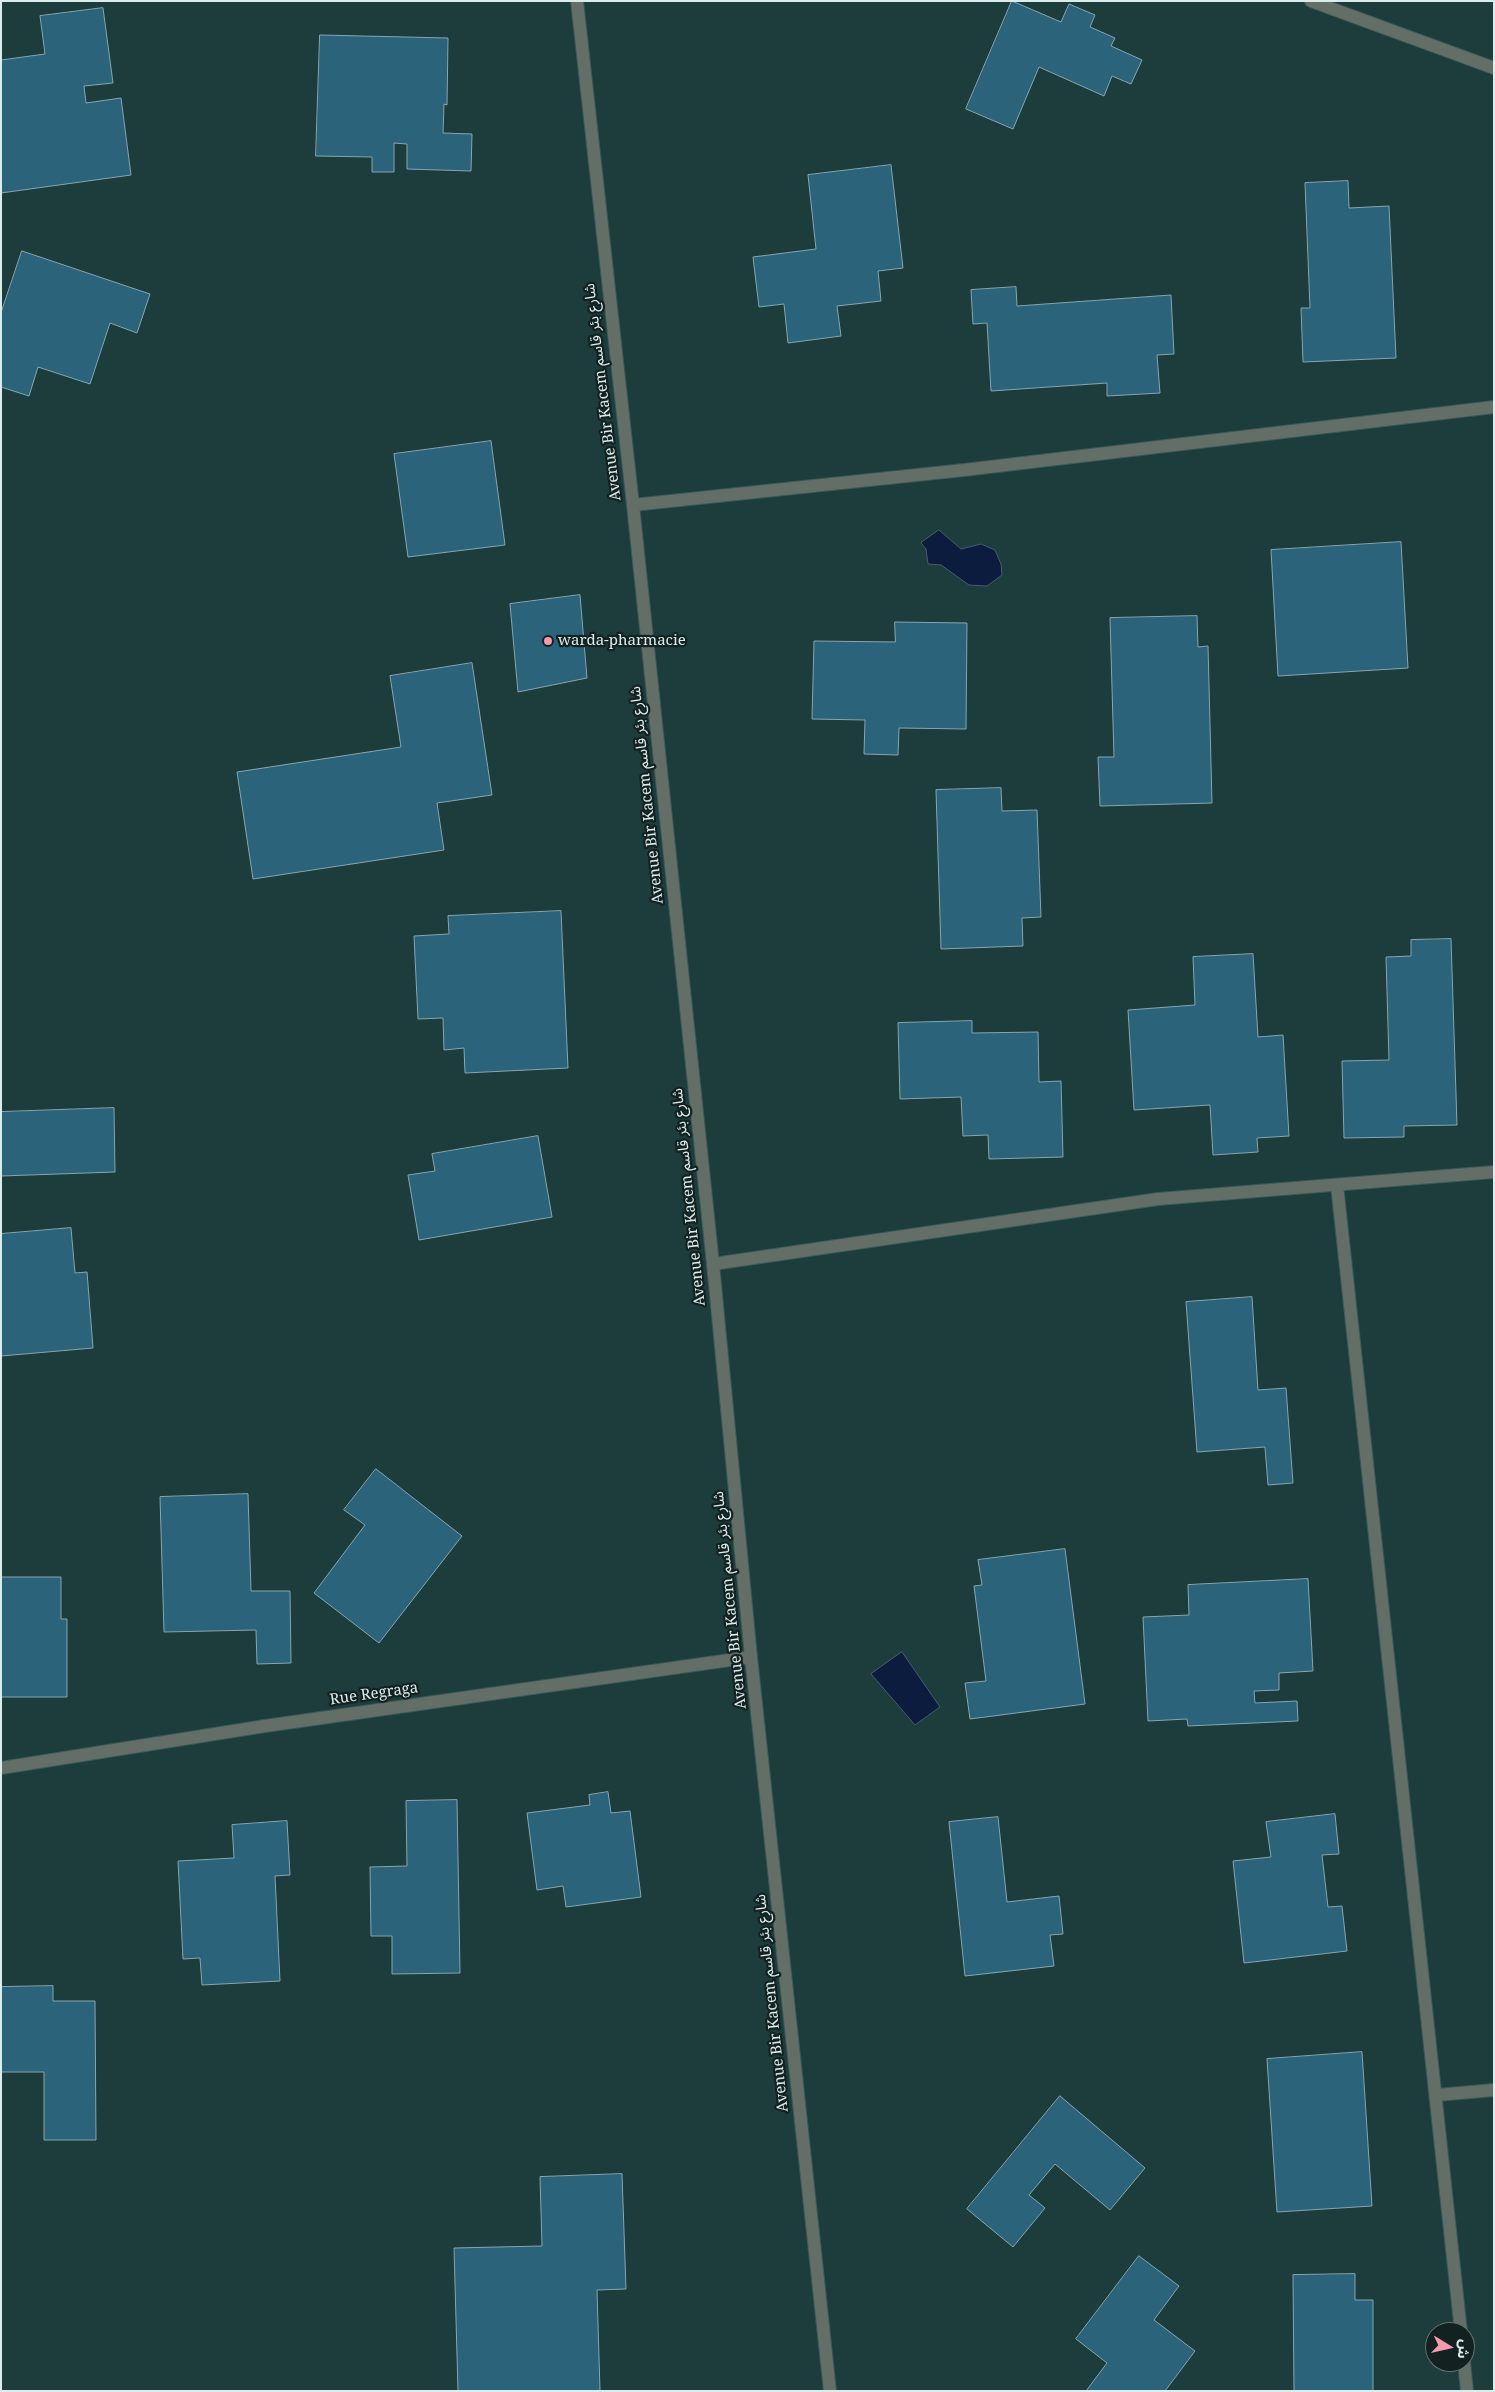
<!DOCTYPE html>
<meta charset="utf-8">
<style>
body{margin:0}
#map{position:relative;width:1495px;height:2392px;overflow:hidden;background:#1c3d3c;font-family:"Noto Serif","Noto Sans Arabic",serif}
canvas{display:block}
.frame{position:absolute;inset:0;border:2px solid #daeceb;pointer-events:none}
.north{position:absolute;left:1425px;top:2322px;width:50px;height:50px;box-sizing:border-box;background:#132120;border:1px solid #637271;border-radius:50%;rotate:99deg;font-size:14px;font-weight:700;line-height:20px;text-align:center;color:#daeceb}
.north::after{content:'';display:block;margin:auto;width:18px;height:22px;background:#f39aac;clip-path:polygon(50% 0,100% 100%,50% 72%,0 100%)}
</style>
<div id="map">
<canvas width="1495" height="2392"></canvas>
<div class="frame"></div>
<div class="north">ش</div>
</div>
<script>
const g = document.querySelector('canvas').getContext('2d');
g.lineJoin = 'round';
function fillPath(path, color) { g.fillStyle = color; g.fill(path, 'evenodd'); }
function trace(path, color, width, dash) { g.strokeStyle = color; g.lineWidth = width; g.lineCap = dash ? 'butt' : 'round'; g.setLineDash(dash || []); g.stroke(path); }
function write(font, color, halo, rows, align = 'center') {
  g.font = font + ' "Noto Serif","Noto Sans Arabic",serif'; g.lineWidth = 4.5; g.setLineDash([]); g.textBaseline = 'middle'; g.strokeStyle = halo; g.fillStyle = color; for (const [text, x, y, turn = 0] of rows) {
    g.save(); g.translate(x, y); g.rotate((+turn || 0) * Math.PI / 180); g.textAlign = isNaN(turn) ? turn : align; if (halo) g.strokeText(text, 0, 0); g.fillText(text, 0, 0); g.restore();
  }
}
const water = new Path2D(`
 M939 530 961 549 981 544 995 550 1001 564 1002 575 987 586 969 585 941 565 928 564 926 549 921 543Z
 M902 1652 940 1707 915 1725 871 1674Z`);
const building = new Path2D(`
 M1012 1 1061 22 1069 4 1095 15 1090 27 1115 38 1111 46 1142 60 1131 84 1112 76 1104 96 1039 67 1013 129 966 109Z
 M103 8 113 83 84 86 86 103 121 98 131 175 1 193V60L45 54 40 16Z
 M320 35 448 38 447 105 444 104 443 133 472 134 471 171 407 169V144L394 143V172H372V157L316 156Z
 M891 165 903 268 878 271 881 301 837 306 841 336 788 343 784 304 759 307 753 257 816 249 808 175Z
 M1348 181 1349 208 1389 206 1396 358 1303 362 1301 308H1310L1305 183Z
 M22 251 150 294 137 333 110 323 90 384 38 367 29 396 1 387V313Z
 M1016 287 1017 306 1171 295 1174 354 1157 355 1160 393 1107 396V383L991 391 987 323 973 324 971 290Z
 M491 441 505 545 408 557 394 454Z
 M1401 542 1408 668 1278 676 1271 550Z
 M580 595 587 678 518 692 510 604Z
 M1197 616 1198 647 1208 646 1212 803 1100 806 1098 757H1114L1110 618Z
 M895 622 967 623 966 729 899 728 898 755 864 754 865 720 812 719 814 641 895 642Z
 M472 663 492 795 437 803 444 850 253 879 237 772 401 747 390 676Z
 M1001 788 1002 811 1037 810 1041 917 1022 918 1023 946 941 949 936 790Z
 M561 911 568 1068 465 1073 464 1048 444 1050 443 1018 418 1019 414 936 449 934 448 916Z
 M1451 939 1457 1125 1404 1126V1137L1344 1138 1342 1061 1389 1060 1386 957 1411 956V940Z
 M1253 954 1258 1037 1283 1035 1289 1136 1257 1138 1258 1152 1213 1155 1210 1105 1134 1110 1128 1010 1195 1005 1193 957Z
 M972 1021V1033L1038 1032 1039 1082 1061 1081 1063 1157 989 1159 988 1135 963 1136 961 1097 900 1099 898 1023Z
 M114 1108 115 1172 1 1176V1112Z
 M538 1136 552 1217 419 1240 408 1175 435 1171 432 1154Z
 M71 1228 75 1273 87 1272 93 1348 1 1356V1234Z
 M1252 1297 1258 1390 1286 1388 1293 1483 1268 1485 1265 1447 1197 1452 1186 1302Z
 M376 1469 462 1536 379 1643 314 1593 365 1525 344 1510Z
 M248 1494 251 1591H290L291 1663 257 1664 256 1630 164 1632 160 1497Z
 M1065 1549 1085 1704 970 1719 965 1683 986 1681 974 1586 982 1585 978 1560Z
 M1 1577H61V1619H67V1697H1Z
 M1308 1579 1313 1671 1279 1673V1690L1254 1691 1255 1703 1297 1701 1298 1721 1188 1726 1187 1719 1148 1721 1143 1617 1189 1615 1188 1585Z
 M608 1792 611 1813 630 1811 641 1897 566 1907 563 1886 537 1890 527 1813 590 1805 589 1795Z
 M457 1800 460 1973 392 1974V1936H371L370 1867 407 1866 406 1801Z
 M1335 1814 1339 1854 1322 1855 1328 1907 1342 1906 1347 1951 1244 1963 1233 1861 1271 1857 1266 1822Z
 M998 1817 1007 1902 1059 1896 1063 1934 1050 1935 1054 1966 965 1976 949 1822Z
 M287 1821 290 1875 275 1876 280 1981 202 1985 200 1958 183 1959 178 1861 234 1858 232 1825Z
 M53 1986V2001H95L96 2140H44V2072H1V1987Z
 M1362 2052 1372 2206 1277 2212 1267 2059Z
 M1060 2096 1145 2168 1110 2210 1055 2164 1029 2195 1045 2208 1013 2247 967 2209Z
 M622 2174 626 2289 597 2290 600 2391H458L454 2248 542 2246 540 2177Z
 M1139 2256 1179 2286 1154 2320 1195 2351 1165 2391H1086L1107 2363 1076 2339Z
 M1355 2274V2300H1373V2391H1294L1293 2275Z`);
const minor = new Path2D(`
 M1311 1 1494 68
 M633 505 964 470 1494 407
 M1337 1185 1461 2332
 M713 1264 1158 1199 1494 1172
 M1 1768 265 1726 751 1657
 M1437 2095 1494 2090
 M1464 2362 1467 2391`);
const tertiary = new Path2D(`
 M577 1 633 505 713 1264 751 1657 830 2391`);
const markers = [
 [548,641,5,"#f39aac"]
];
const streetNames = [
 ["Avenue Bir Kacem شارع بئر قاسم",603,392,-97],
 ["Avenue Bir Kacem شارع بئر قاسم",647,795,-96],
 ["Avenue Bir Kacem شارع بئر قاسم",689,1197,-96],
 ["Avenue Bir Kacem شارع بئر قاسم",730,1600,-96],
 ["Rue Regraga",374,1694,-8],
 ["Avenue Bir Kacem شارع بئر قاسم",772,2003,-96]
];
const poiNames = [
 ["warda-pharmacie",558,641]
];
fillPath(water, '#0b1c3e');
trace(water, '#495a72', 1);
fillPath(building, '#2b637a');
trace(building, '#87a5b2', 1);
trace(minor, '#3a5958', 14);
trace(tertiary, '#3a5958', 14);
trace(minor, '#636e67', 12);
trace(tertiary, '#636e67', 12);
for (const [x, y, r, color] of markers) { const dot = new Path2D(); dot.arc(x, y, r, 0, 2 * Math.PI); g.fillStyle = color; g.fill(dot); trace(dot, '#132120', 2); }
write('15px', '#daeceb', '#132120', streetNames);
write('15px', '#daeceb', '#132120', poiNames, 'left');
</script>
